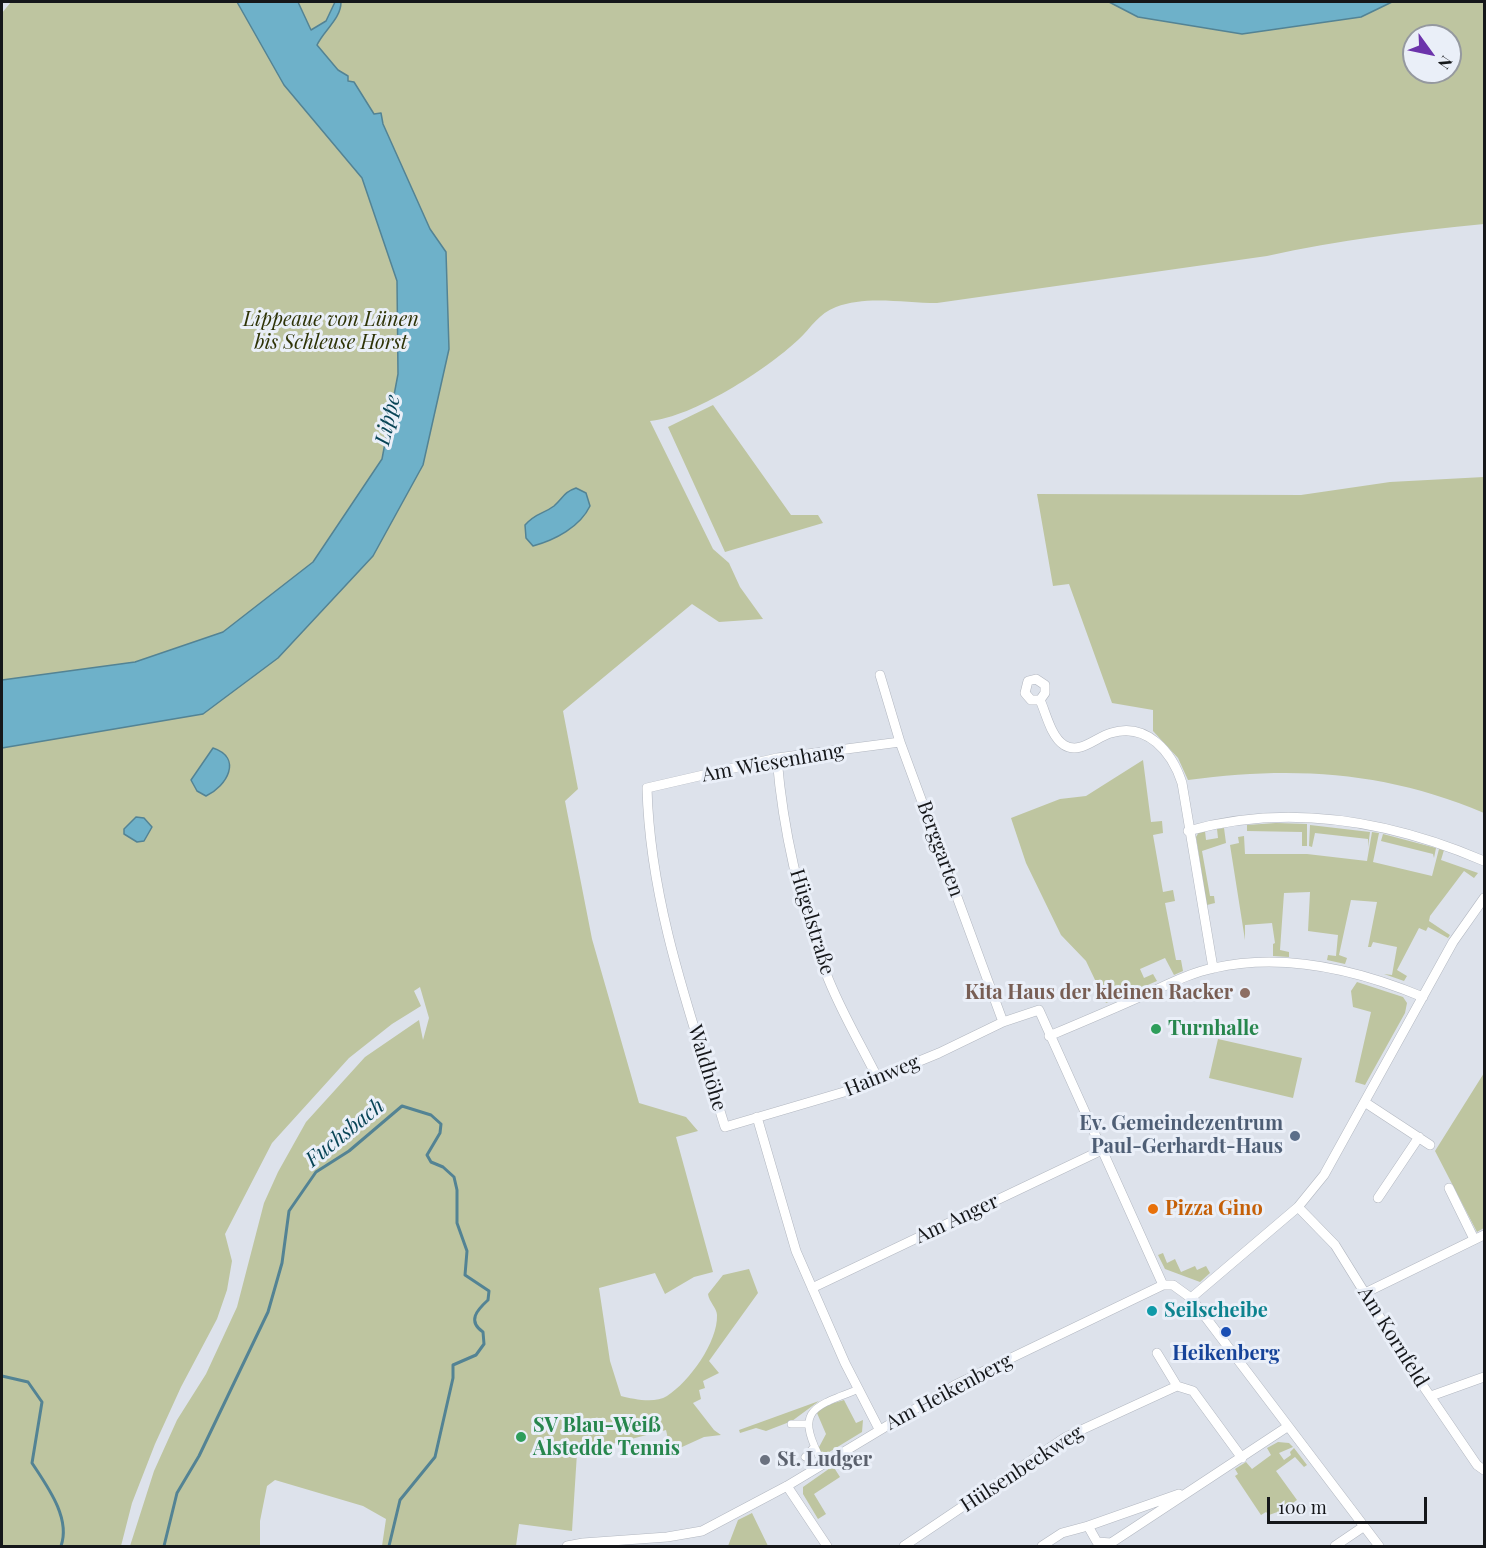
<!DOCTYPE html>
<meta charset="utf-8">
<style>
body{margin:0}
#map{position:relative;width:1486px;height:1548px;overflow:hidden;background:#dde2eb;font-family:"Playfair Display",serif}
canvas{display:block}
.frame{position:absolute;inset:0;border:3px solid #15171a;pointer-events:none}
.north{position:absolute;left:1402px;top:24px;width:60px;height:60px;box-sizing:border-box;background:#eaeff8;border:2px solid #95999f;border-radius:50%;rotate:123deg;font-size:16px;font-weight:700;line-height:24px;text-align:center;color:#15171a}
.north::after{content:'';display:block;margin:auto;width:21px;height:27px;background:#6c34ab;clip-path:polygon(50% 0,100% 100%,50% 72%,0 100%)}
.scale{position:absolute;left:1267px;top:1497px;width:160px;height:27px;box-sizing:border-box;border:3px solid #15171a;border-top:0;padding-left:8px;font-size:18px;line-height:21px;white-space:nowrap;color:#15171a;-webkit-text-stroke:4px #eaeff8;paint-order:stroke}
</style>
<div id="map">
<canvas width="1486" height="1548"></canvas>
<div class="frame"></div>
<div class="north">N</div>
<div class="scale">100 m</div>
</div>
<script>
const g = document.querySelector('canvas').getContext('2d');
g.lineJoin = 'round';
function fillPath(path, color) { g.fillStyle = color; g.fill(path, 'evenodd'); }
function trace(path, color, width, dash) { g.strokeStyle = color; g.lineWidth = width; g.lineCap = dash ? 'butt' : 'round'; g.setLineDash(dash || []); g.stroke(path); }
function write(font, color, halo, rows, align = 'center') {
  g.font = font + ' "Playfair Display",serif'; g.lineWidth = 6; g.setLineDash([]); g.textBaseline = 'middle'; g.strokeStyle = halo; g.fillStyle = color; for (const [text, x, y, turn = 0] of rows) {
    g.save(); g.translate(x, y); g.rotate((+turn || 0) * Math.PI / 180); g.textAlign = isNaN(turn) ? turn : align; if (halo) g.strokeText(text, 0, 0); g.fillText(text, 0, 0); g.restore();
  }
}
const green = new Path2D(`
 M11 2H1484V224C1411 231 1339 240 1267 256L937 303C905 303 866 295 836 307 819 313 811 328 798 340 766 370 693 417 650 421L713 549 729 563 740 587 763 619 719 622 692 604 563 711 578 789 565 801 592 939 639 1103 686 1117 698 1131 676 1137 713 1272 694 1277 665 1294 655 1273 599 1288 610 1361 621 1396C633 1399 655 1404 667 1396 689 1382 718 1342 717 1315 717 1308 709 1302 708 1294L723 1275 749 1269 758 1293 709 1361 719 1373 703 1381 705 1388 699 1390 701 1399 693 1403 714 1430 721 1435 704 1437 671 1452 666 1430 577 1453 572 1531 519 1524 516 1546H382L386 1519 363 1506 275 1480 267 1486 260 1521V1546H130L154 1471 177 1420 206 1374 237 1307 264 1203 278 1172 306 1122 365 1057 419 1020 423 1040 429 1018 420 987 414 991 421 1006 392 1024 349 1058 272 1143 225 1234 232 1261 227 1290 217 1319 181 1387 155 1444 132 1503 121 1546H2V13ZM1414 36H1450V72H1414Z
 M713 405 791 515H818L823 523 725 552 668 427Z
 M1484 477V813C1385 771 1294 766 1188 780L1178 758 1153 731V710L1112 703 1069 584 1053 586 1037 494 1301 495 1390 482Z
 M1143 760 1151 822 1162 821 1163 833 1153 835 1163 892 1173 890 1175 901 1165 903 1176 960H1181L1183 971 1174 975 1165 958 1140 969 1144 978 1153 974 1157 981 1106 1003 1086 961 1061 935 1026 863 1011 818 1060 799 1086 796Z
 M1276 823 1307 824V846H1302V832L1247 831V825Z
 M1310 825 1370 832 1368 847V839L1315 833 1312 847 1309 846Z
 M1224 828 1226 843 1202 851 1210 896H1214L1215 903 1207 905 1196 837 1199 832 1205 831 1206 840 1218 838 1217 829Z
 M1372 832 1379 833 1373 862 1432 876 1439 849 1444 850 1441 860 1478 873 1474 878 1464 871 1430 916 1429 921 1450 935 1448 938 1428 927 1426 931 1419 928 1397 970 1407 976 1404 981 1384 974 1392 975 1397 947 1373 942 1371 947H1368L1377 902 1351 900 1339 955 1347 958 1345 964 1327 960 1328 955 1336 956 1338 935 1308 931 1310 892 1284 893 1280 950 1289 952V957L1273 956V944L1275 943 1272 923 1245 925V940L1230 845 1239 843 1238 837 1244 836 1245 854H1307L1367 861Z
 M1383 834 1436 848 1434 858 1433 854 1381 841Z
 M1357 982 1403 997 1407 1003 1405 1013 1365 1085 1355 1082 1371 1012 1353 1007 1351 991Z
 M1218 1039 1302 1058 1293 1098 1209 1078Z
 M1484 1073V1228L1477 1232 1435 1151Z
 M1163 1253 1167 1263 1175 1259 1181 1272 1195 1266 1197 1270 1206 1266 1210 1273 1200 1282 1165 1269 1158 1255Z
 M844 1400 856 1423 863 1420 862 1432 821 1457 818 1449 826 1434 817 1413 824 1406Z
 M819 1401 792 1421 766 1431 756 1428 740 1433 739 1430Z
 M1278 1442 1289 1443 1293 1447 1279 1453 1284 1460 1291 1455 1290 1452 1294 1448 1307 1465 1304 1467 1295 1457 1276 1471 1297 1500 1283 1510 1269 1515 1266 1512 1261 1515 1235 1476 1238 1474 1235 1469 1246 1462 1252 1469 1271 1455 1267 1448Z
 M833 1466 840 1477 814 1494 826 1514 818 1519 803 1494V1487Z
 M752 1513 768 1546H728L738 1520Z`);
const water = new Path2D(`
 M237 2H298L311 30 326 21 335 2H341C341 19 324 30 317 45L338 70 348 76V81L354 82 374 114 381 113 383 124 430 229 446 252 449 349 423 465 373 556 278 658 203 714 2 748V680L135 662 223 632 313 562 382 459 398 374 397 281 362 178 284 85Z
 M1109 2H1392L1361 17 1242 34 1138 17Z
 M576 488 586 493 590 506C580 527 555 540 533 546L526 538 525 525C537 512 542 515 554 506 563 498 564 492 576 488Z
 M213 748C243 758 227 786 206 796L197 791 191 780Z
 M136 817 144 818 152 827 144 841 137 842 124 834V829Z`);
const stream = new Path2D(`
 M2 1376 28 1382 42 1402 32 1463C47 1486 71 1518 61 1546
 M164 1546 177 1493 199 1456 268 1312 282 1263 289 1211 316 1172 349 1151 402 1106 431 1115 441 1124 440 1133 427 1155 431 1162 443 1167 454 1177 457 1190V1223L467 1251 465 1275 489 1291 488 1300C477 1310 467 1321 483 1332L484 1344 476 1355 453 1365V1378L435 1457 400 1500 389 1546`);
const pedestrian = new Path2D(`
 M791 1424H807
 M805 1457 814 1447
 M823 1464C795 1411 809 1408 859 1389`);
const minor = new Path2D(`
 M880 675 900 742 1003 1022
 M1040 700H1031L1025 693 1028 681 1036 679 1045 685V693L1040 700C1046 713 1051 737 1064 745 1080 755 1096 737 1111 733 1147 722 1172 752 1182 783L1213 968
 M900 742 777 758 647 788C650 905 691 1016 725 1127L844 1092 939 1053 1003 1022 1039 1010 1163 1285
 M777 758C783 831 800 904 826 973 839 1008 860 1043 877 1077
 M1188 831C1288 803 1390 821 1484 861
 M1049 1036C1080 1023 1111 1010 1142 996 1165 986 1189 973 1214 968 1284 952 1358 970 1423 997
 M1366 1103 1430 1145
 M757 1117 796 1251 845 1363 879 1429
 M1449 1188 1474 1239
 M1378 1198 1419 1137
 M1298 1207 1335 1245 1415 1374 1477 1465 1484 1470
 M812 1288 1102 1150
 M1365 1293 1484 1235
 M1191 1298 1298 1207 1324 1175 1453 942 1484 898
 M1157 1353 1177 1386
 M1431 1396 1484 1377
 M787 1486 827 1546
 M1088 1526 1179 1494
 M567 1546 583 1543 667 1537 702 1531 787 1486 955 1385 1163 1285H1173L1191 1298 1379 1546
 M904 1546 1066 1437 1177 1386 1193 1391 1242 1458
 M1042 1546 1062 1533 1088 1526 1097 1542 1111 1543 1287 1427
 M1335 1546 1363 1527`);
const markers = [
 [1245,993,6,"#8d6e63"],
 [1156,1029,6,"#2e9e5b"],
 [1295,1136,6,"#5c6f8a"],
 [1153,1209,6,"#e8710a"],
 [1152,1311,6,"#0f9aa8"],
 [1226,1332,6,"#1a4fb4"],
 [521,1437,6,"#2e9e5b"],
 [765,1460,6,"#6b7280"]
];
const parkNames = [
 ["Lippeaue von Lünen",331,320],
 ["bis Schleuse Horst",331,343]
];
const streetNames = [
 ["Am Wiesenhang",773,763,-10],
 ["Berggarten",940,849,70],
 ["Hügelstraße",812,922,73],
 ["Waldhöhe",707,1068,73],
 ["Hainweg",882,1076,-22],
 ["Am Anger",957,1219,-25],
 ["Am Kornfeld",1393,1337,58],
 ["Am Heikenberg",949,1392,-28],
 ["Hülsenbeckweg",1022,1469,-33]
];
const educationNames = [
 ["Kita Haus der kleinen Racker",1233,993]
];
const leisureNames = [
 ["Turnhalle",1168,1029],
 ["SV Blau-Weiß",533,1426],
 ["Alstedde Tennis",533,1449]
];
const serviceNames = [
 ["Ev. Gemeindezentrum",1283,1124],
 ["Paul-Gerhardt-Haus",1283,1147]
];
const foodNames = [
 ["Pizza Gino",1165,1209]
];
const cultureNames = [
 ["Seilscheibe",1164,1311]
];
const transitNames = [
 ["Heikenberg",1226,1354]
];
const worshipNames = [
 ["St. Ludger",777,1460]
];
const waterNames = [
 ["Lippe",388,420,-77],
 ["Fuchsbach",345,1133,-39]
];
fillPath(green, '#bec5a0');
fillPath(water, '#6eb1c9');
trace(water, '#538394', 1.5);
trace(stream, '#538394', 3);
trace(pedestrian, '#b2b7c0', 8);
trace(minor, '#b2b7c0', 10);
trace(pedestrian, '#fff', 7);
trace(minor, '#fff', 9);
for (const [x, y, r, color] of markers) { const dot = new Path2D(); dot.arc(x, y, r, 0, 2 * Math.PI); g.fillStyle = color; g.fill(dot); trace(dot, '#eaeff8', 2); }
write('italic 20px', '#2e3306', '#eaeff8', parkNames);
write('20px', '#15171a', '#eaeff8', streetNames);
write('bold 20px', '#785e54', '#eaeff8', educationNames, 'right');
write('bold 20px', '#27864d', '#eaeff8', leisureNames, 'left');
write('bold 20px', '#4e5e75', '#eaeff8', serviceNames, 'right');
write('bold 20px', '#c56008', '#eaeff8', foodNames, 'left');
write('bold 20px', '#0d838f', '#eaeff8', cultureNames, 'left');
write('bold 20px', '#164399', '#eaeff8', transitNames);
write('bold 20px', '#5b616d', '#eaeff8', worshipNames, 'left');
write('italic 21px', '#084456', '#eaeff8', waterNames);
</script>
